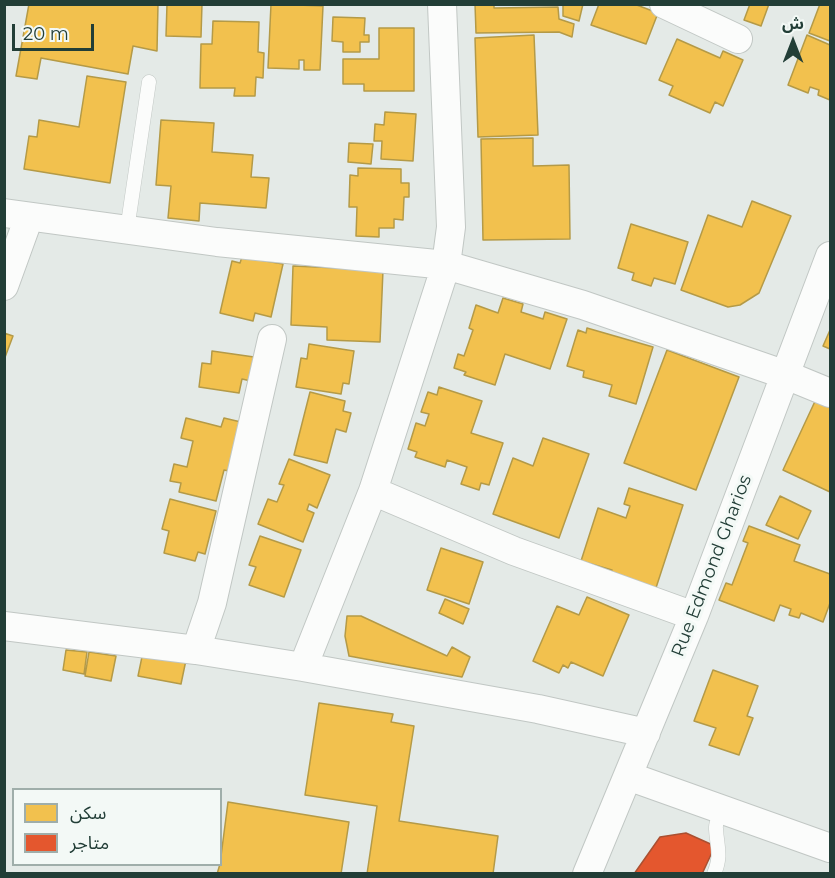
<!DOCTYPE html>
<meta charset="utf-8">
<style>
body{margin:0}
#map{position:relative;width:835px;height:878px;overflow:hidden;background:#e4eae7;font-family:Montserrat,"Noto Sans Arabic",sans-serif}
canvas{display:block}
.frame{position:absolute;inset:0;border:6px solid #223e37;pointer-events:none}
.legend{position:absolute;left:12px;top:788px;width:210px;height:78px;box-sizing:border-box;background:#f3f9f6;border:2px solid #9faeaa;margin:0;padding:8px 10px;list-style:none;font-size:18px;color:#223e37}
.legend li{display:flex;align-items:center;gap:12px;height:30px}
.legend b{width:30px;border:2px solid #9faeaa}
.north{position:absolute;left:763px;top:12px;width:60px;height:60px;-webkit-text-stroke:4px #f3f9f6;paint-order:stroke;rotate:0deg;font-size:16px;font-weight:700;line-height:24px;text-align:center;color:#223e37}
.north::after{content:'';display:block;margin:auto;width:21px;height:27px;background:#223e37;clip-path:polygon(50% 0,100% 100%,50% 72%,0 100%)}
.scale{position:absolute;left:12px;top:24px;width:82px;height:27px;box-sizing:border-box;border:3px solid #223e37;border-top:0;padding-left:8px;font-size:18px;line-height:21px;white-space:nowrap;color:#223e37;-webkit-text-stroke:4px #f3f9f6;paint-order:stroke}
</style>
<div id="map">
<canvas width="835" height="878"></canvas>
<div class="frame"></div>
<ul class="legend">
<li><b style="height:16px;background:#f2c14e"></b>سكن</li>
<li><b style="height:16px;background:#e4572e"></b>متاجر</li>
</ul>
<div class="north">ش</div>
<div class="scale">20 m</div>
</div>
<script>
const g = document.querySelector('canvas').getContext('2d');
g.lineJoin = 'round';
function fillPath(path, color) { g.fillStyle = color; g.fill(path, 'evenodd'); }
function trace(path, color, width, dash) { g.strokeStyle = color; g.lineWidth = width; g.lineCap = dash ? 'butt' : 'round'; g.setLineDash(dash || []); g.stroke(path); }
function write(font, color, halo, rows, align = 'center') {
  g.font = font + ' Montserrat,sans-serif'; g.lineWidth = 6; g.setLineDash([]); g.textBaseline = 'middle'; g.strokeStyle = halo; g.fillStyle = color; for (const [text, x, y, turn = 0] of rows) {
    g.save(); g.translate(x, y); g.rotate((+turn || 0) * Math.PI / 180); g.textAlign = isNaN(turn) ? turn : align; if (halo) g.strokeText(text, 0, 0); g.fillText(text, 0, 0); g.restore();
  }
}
const homes = new Path2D(`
 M29 4H158L157 51 133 46 128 74 41 58 37 79 16 76Z
 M167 4H202L201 37 166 36Z
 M271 4 323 6 320 70H304V60H299V69L268 68Z
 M475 4H494V8L558 7 559 19 574 24 572 37 559 32 476 33Z
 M563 4H583L579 21 563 16Z
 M599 4H634L658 13 646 44 591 25Z
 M750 4H769L761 26 744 20Z
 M820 4H830V41L809 33Z
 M333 17 365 18 364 35H369V42H360V52H343V42L332 41Z
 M213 21 259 22 258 52 264 53 263 78 256 77 255 96H234L235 88H200L201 44H212Z
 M379 28H414V91H364V84H343V59H379Z
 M534 35 538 135 478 137 475 38Z
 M807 35 830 45V100L818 95 819 90 810 87 808 93 788 85Z
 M677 39 720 58 723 51 743 60 723 106 715 102 710 113 669 95 673 86 659 80Z
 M87 76 126 82 110 183 24 169 29 136 37 137 39 120 79 127Z
 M385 112 416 114 413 161 381 159 382 141H374L375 124 384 125Z
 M161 120 214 123 212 152 253 155 251 177 269 178 266 208 200 203 199 221 168 218 171 186 156 185Z
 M533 138V166L569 165 570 239 483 240 481 139Z
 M349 143 373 144 371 164 348 162Z
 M358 168 401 169V183H409V197H404L403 220 394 219V228H379V237L356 236 357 207H349L350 175 358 176Z
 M752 201 791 216 759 293 740 305 728 307 681 290 708 215 742 227Z
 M631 224 688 242 675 284 654 278 651 286 632 280 634 273 618 268Z
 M242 257 283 264 271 317 255 313 253 321 220 313 232 261 240 263Z
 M293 266 383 270 380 342 327 340V327L291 325Z
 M503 298 523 304 521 312 543 319 545 312 567 319 550 369 505 354 495 385 464 375 466 372 454 368 458 354 464 356 473 330 469 328 476 305 498 313Z
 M587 328 653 347 636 404 609 396 612 385 583 377 584 371 567 366 578 330 586 333Z
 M830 330V349L823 346Z
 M4 333 13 336 4 360Z
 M309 344 354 351 349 384 343 383 341 394 296 387 301 358 307 359Z
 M667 350 739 377 696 490 624 463Z
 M212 351 254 357 251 381 242 379 239 393 199 387 202 363 211 364Z
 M439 387 482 401 471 433 503 443 489 485 481 483 479 490 461 484 467 467 447 460 445 467 415 457 417 452 408 449 416 423 425 426 429 414 421 412 428 392 437 395Z
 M310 392 345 401 343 411 351 413 346 432 336 429 327 463 294 455Z
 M817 397 830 403V492L783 470Z
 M186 418 221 427 224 418 245 423 233 472 224 470 216 501 179 492 181 483 170 481 174 464 187 467 193 441 181 438Z
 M543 438 589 454 559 538 493 514 513 458 533 466Z
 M289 459 330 475 317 508 309 504 307 510 314 513 303 542 258 524 268 499 277 502 284 485 279 484Z
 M629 488 683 505 653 597 608 582 612 570 581 561 598 508 626 518 630 506 624 504Z
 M780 496 811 511 798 539 766 525Z
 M170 499 216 511 205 554 198 552 195 561 164 553 169 531 162 529Z
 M749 526 800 545 794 561 830 574V603L823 622 801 613 799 618 789 615 791 609 780 605 774 621 719 600 726 583 732 585 748 543 743 541Z
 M260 536 301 550 284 597 249 585 256 567 249 565Z
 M441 548 483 562 469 604 427 590Z
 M587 597 629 615 603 676 571 662 568 668 563 665 559 673 533 661 557 606 579 615Z
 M445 599 469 609 463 624 439 613Z
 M347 616H361L447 656 452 647 470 657 462 677 349 656 345 636Z
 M66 650 87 652 84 674 63 670Z
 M89 652 116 656 111 681 85 676Z
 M143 652 186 660 181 684 138 676Z
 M713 670 758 686 747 716 753 718 739 755 709 745 716 728 694 721Z
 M319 703 393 714 391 722 414 726 399 821 498 836 493 874H367L377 806 305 795Z
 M228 802 349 822 341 874H217L220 864Z`);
const shops = new Path2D(`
 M686 833 715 846 702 874H634L660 837Z`);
const service = new Path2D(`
 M127 230 149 82
 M714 874C722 855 717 847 716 829 715 823 720 815 722 810`);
const minor = new Path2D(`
 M664 4 738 39
 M4 213 217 242 446 265 583 305 786 375 830 393
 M4 286 29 217
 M373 491 514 551 694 616
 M4 626 196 650 303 667 373 491 446 265 451 227 442 4
 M196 650 212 603 272 339
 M303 667 538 709 646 733
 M628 776 830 848
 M587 874 694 616 830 256`);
const streetNames = [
 ["Rue Edmond Gharios",712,566,-69]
];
fillPath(homes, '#f2c14e');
trace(homes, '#b49a47', 1.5);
fillPath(shops, '#e4572e');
trace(shops, '#aa5031', 1.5);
trace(service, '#c1c7c4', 15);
trace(minor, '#c1c7c4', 30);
trace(service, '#fbfcfb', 14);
trace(minor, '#fbfcfb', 28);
write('18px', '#223e37', '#f3f9f6', streetNames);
</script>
